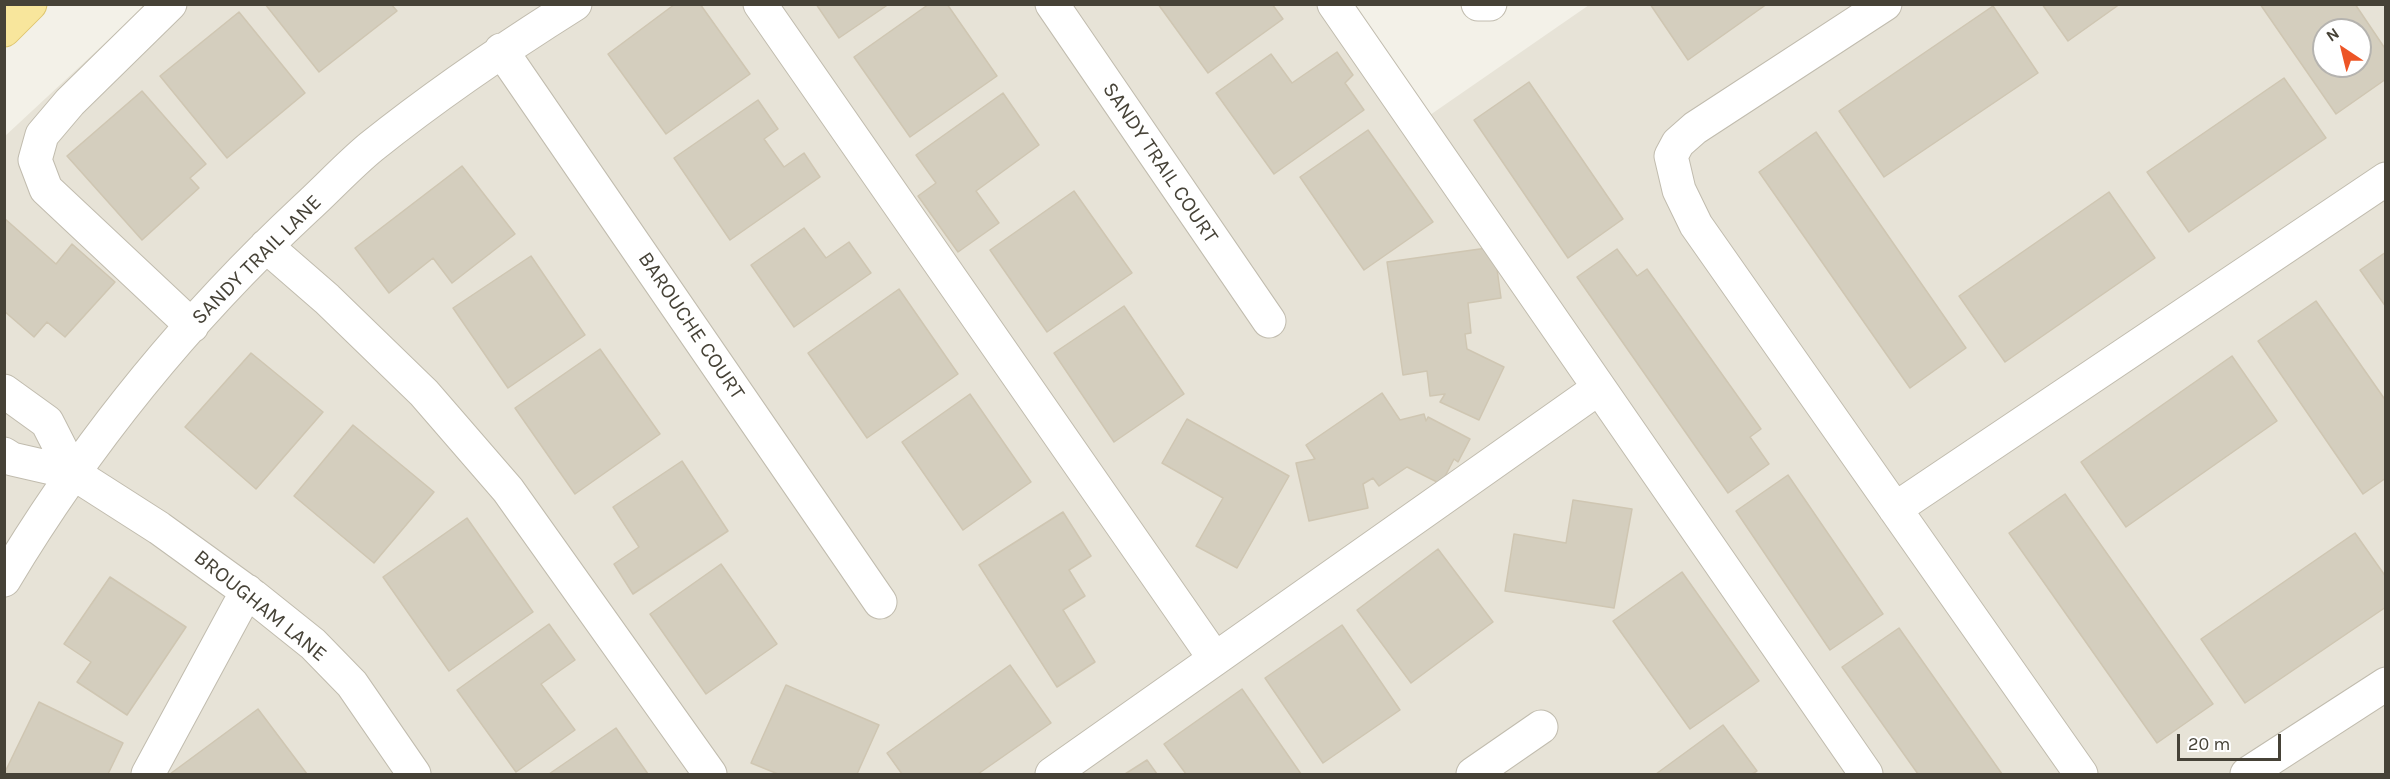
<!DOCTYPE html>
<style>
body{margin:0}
#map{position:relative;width:2390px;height:779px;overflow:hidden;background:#f3f1e8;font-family:Karla,sans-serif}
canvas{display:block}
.frame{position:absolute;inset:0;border:6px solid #464237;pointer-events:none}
.north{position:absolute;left:2312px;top:18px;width:60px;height:60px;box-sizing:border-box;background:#fff;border:2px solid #b5b3af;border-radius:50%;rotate:325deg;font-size:16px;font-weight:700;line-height:24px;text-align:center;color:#464237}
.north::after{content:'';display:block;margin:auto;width:21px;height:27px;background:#ed5526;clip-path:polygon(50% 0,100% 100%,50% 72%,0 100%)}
.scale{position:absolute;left:2177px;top:734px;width:104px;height:27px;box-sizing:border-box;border:3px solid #464237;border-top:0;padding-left:8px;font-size:18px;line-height:21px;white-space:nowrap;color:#464237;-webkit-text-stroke:4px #fff;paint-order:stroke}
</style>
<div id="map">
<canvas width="2390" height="779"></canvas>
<div class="frame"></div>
<div class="north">N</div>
<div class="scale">20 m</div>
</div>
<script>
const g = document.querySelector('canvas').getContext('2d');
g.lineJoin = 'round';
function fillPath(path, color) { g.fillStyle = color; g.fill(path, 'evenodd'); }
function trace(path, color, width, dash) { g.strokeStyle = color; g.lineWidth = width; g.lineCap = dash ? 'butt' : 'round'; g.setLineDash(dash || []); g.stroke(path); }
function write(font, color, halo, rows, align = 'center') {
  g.font = font + ' Karla,sans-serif'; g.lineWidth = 4.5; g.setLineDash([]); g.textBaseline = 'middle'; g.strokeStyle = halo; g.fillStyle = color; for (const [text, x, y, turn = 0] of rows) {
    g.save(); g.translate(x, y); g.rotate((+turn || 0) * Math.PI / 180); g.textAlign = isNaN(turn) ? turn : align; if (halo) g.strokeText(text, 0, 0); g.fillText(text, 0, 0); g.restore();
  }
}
const residential = new Path2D(`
 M146 5H1354L1430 115 1589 5H2385V774H5L4 137ZM2324 30H2360V66H2324Z`);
const building = new Path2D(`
 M265 4H391L397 11 319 72Z
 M675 4H700L750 74 666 134 608 54Z
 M816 4H889L839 38Z
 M929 4H947L997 76 910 137 854 57Z
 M1158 4H1272L1283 19 1208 73Z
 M1650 4H1767L1688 60Z
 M2042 4H2120L2068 41Z
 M2260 4H2355L2386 50V79L2336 114ZM2324 30H2360V66H2324Z
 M1993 6 2038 73 1884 177 1839 111Z
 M239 12 305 93 227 158 160 76Z
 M1337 52 1353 75 1345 83 1364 110 1274 174 1216 93 1271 54 1292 83Z
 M2284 78 2326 138 2189 232 2147 172Z
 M1529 82 1623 219 1568 258 1474 120Z
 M142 91 206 164 190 178 199 188 142 240 67 156Z
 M1003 93 1039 145 976 191 999 223 958 252 918 196 936 183 916 155Z
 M758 100 778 129 764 139 784 167 804 153 820 177 730 240 674 158Z
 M1368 130 1433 222 1364 270 1300 177Z
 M1816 132 1966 348 1910 388 1759 172Z
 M462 166 515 234 452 283 433 258 389 293 355 248Z
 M1074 191 1132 273 1047 332 990 250Z
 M2109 192 2155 258 2005 362 1959 296Z
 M4 218 56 264 72 244 115 282 65 337 47 322 34 337 4 311Z
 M804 228 826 258 849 242 871 273 794 327 751 265Z
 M1494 247 1501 298 1468 303 1471 333 1465 334 1467 349 1504 367 1479 420 1440 402 1445 394 1430 396 1427 371 1403 375 1387 262Z
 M1617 249 1637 276 1647 269 1761 429 1750 437 1769 464 1728 493 1577 277Z
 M2386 252V307L2360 270Z
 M531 256 585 335 508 388 453 308Z
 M899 289 958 374 867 438 808 353Z
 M2316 301 2386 401V478L2363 494 2258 341Z
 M1124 306 1184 394 1114 442 1054 353Z
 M600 349 660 434 575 494 515 408Z
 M251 353 323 412 256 489 185 427Z
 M2232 356 2277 421 2126 527 2081 462Z
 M1382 393 1400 420 1424 414 1426 421 1428 417 1470 439 1458 462 1454 459 1441 484 1407 467 1379 486 1373 478 1363 484 1368 508 1309 521 1296 463 1315 459 1306 445Z
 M970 394 1031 482 963 530 902 442Z
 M1187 419 1289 476 1237 568 1196 546 1223 498 1162 463Z
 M353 425 434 492 374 563 294 496Z
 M682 461 728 531 633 594 614 564 639 547 613 507Z
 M1788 475 1883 614 1830 650 1736 511Z
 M2065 494 2213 704 2157 743 2009 533Z
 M1573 500 1632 509 1614 608 1505 591 1514 534 1566 543Z
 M1063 512 1091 556 1069 570 1085 596 1063 610 1095 662 1057 687 979 565Z
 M467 518 533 612 449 671 383 577Z
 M2355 533 2386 577V607L2245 703 2201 639Z
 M1438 549 1493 622 1411 683 1357 610Z
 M721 564 777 644 706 694 650 614Z
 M1682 572 1759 681 1690 729 1613 621Z
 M110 577 186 627 127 715 77 682 91 662 64 644Z
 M549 624 575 660 541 684 575 730 516 772 457 690Z
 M1342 625 1400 710 1323 763 1265 678Z
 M1899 628 2002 774H1918L1842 667Z
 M1010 665 1051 723 978 774H902L887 753Z
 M786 685 879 725 857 774H778L751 763Z
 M1242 689 1301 774H1186L1164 744Z
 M39 702 123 743 108 774H4Z
 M258 709 307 774H170Z
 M1723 725 1757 771 1752 774H1656Z
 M616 728 648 774H549Z
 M1147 760 1157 774H1125Z`);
const minor = new Path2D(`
 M170 4 70 102 42 135 35 160 46 189 192 326
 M760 4 1215 659
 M1052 4 1269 321
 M1334 4 1866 774
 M1478 4H1490
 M1885 4 1695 128 1678 143 1671 156 1679 190 1696 225 2081 774
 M501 50 880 602
 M266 246 327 299 424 393 508 490 710 774
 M4 391 47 422 73 473
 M4 454 12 459 73 473 159 528 253 596 313 644 352 684 414 774
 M1895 509 2386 179
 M4 580C86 443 188 318 305 209 327 189 348 166 371 147 436 95 505 48 575 4
 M148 774 247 591
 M1052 774 1599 388
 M1473 774 1541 727
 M2247 774 2386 684`);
const major = new Path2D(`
 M4 30 30 4`);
const streetNames = [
 ["SANDY TRAIL COURT",1160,163,56],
 ["SANDY TRAIL LANE",257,260,-45],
 ["BAROUCHE COURT",691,326,56],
 ["BROUGHAM LANE",260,606,39]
];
fillPath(residential, '#e7e3d7');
fillPath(building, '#d4cebe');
trace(building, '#cfc6b2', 1.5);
trace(minor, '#c1bcae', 35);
trace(major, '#ddc56d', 35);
trace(minor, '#fff', 33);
trace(major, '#f8e69c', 33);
write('21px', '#464237', '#fff', streetNames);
</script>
